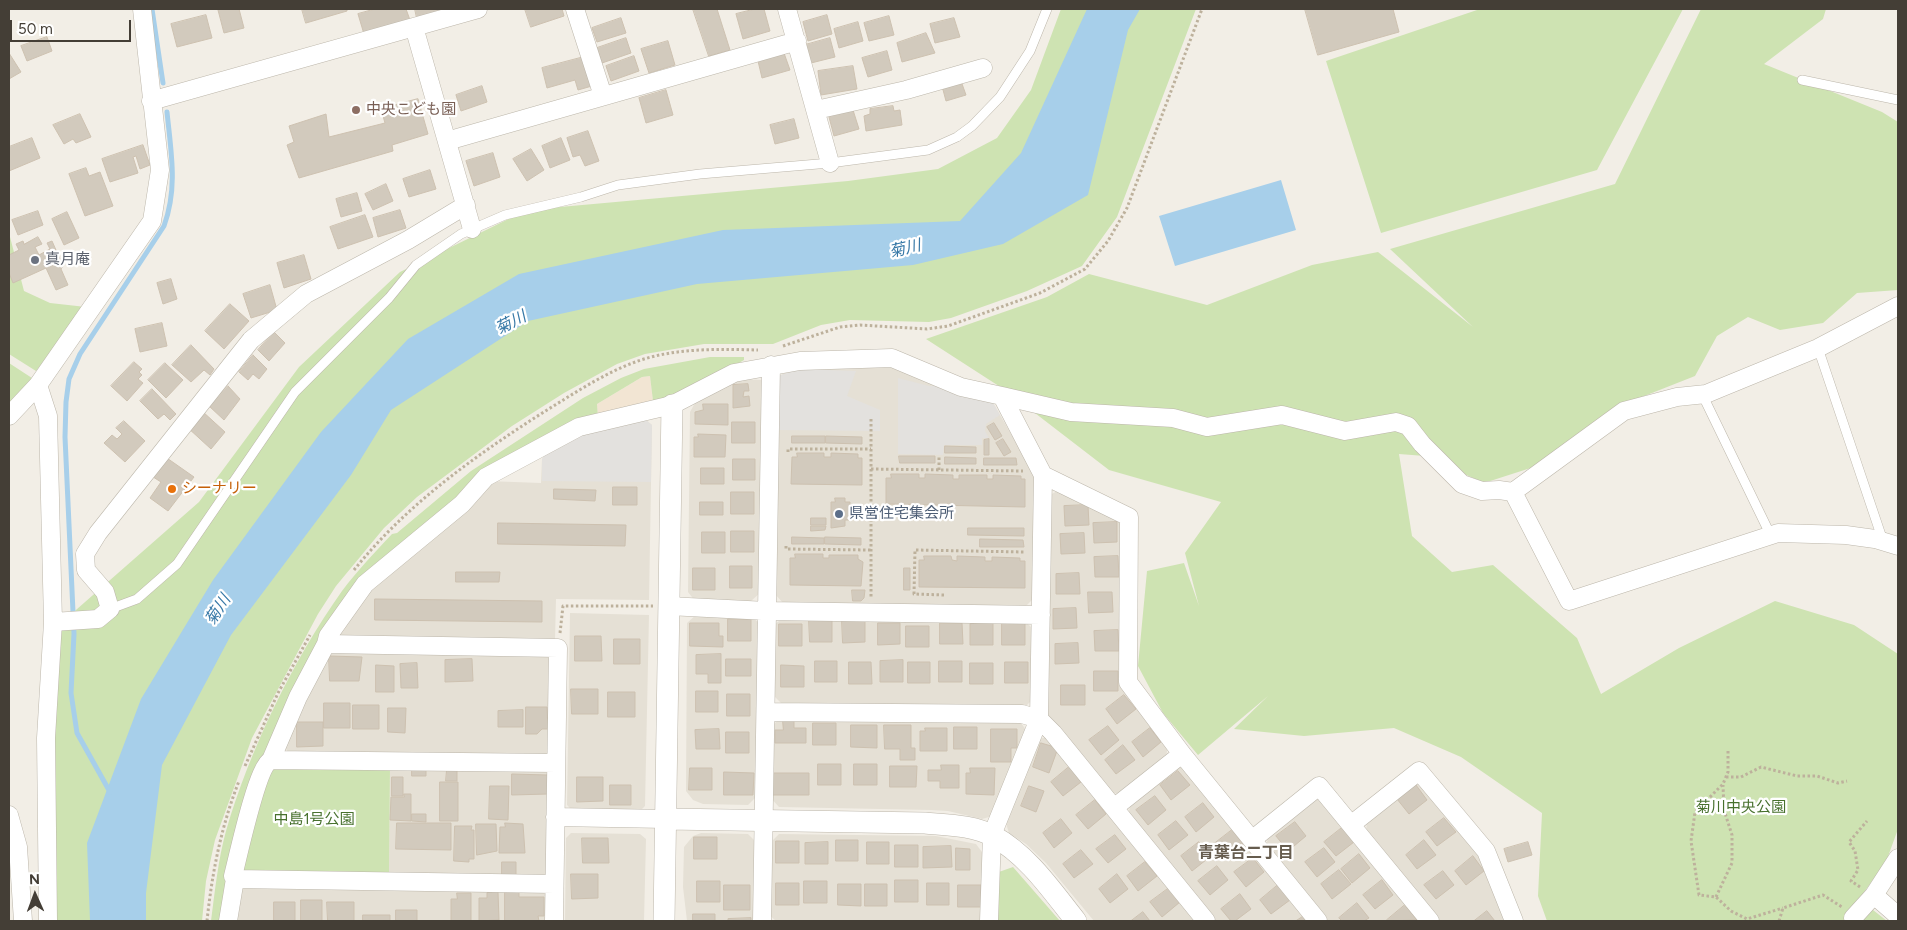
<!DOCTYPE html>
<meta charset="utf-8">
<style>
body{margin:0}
#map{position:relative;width:1907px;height:930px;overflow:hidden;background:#f2eee6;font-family:Figtree,sans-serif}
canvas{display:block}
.frame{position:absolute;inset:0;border:10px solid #443e36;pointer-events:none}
.north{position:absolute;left:10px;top:870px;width:50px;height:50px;-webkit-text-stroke:4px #fff;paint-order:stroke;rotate:358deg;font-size:14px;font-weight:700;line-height:20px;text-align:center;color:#443e36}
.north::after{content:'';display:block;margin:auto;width:18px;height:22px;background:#443e36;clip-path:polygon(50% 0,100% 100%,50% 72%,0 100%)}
.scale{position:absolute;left:10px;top:20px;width:121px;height:22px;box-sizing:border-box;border:2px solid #443e36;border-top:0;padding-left:6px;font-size:15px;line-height:18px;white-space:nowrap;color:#443e36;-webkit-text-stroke:4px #fff;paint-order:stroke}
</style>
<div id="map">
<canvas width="1907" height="930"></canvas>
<div class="frame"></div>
<div class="north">N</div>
<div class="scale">50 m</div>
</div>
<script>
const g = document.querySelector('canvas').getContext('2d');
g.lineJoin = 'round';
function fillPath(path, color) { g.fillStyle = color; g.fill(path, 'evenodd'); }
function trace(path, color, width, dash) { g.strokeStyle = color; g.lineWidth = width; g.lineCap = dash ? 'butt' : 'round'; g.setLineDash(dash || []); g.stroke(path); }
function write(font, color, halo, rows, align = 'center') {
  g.font = font + ' Figtree,"Noto Sans JP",sans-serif'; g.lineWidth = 4.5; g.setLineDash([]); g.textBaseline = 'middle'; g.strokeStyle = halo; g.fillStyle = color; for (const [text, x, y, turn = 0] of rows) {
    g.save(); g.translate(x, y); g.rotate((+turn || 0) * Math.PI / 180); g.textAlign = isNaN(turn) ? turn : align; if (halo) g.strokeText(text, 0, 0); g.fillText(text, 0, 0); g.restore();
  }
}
const residential = new Path2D(`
 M890 364 992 401 1030 467 1036 482 1034 598 1026 606 783 603 775 594 778 376 799 368Z
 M737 379 764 380 760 593 751 601H695L688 592 690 412 695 403Z
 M646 420 652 425 649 600 556 599 555 640 331 636 369 586 487 481 541 483 542 459 591 432Z
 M1061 489 1118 517 1124 528 1122 688 1168 744 1166 759 1124 794 1110 793 1048 717 1045 706 1048 496Z
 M570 613 649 615 645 806 640 811 572 810 567 805Z
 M696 615 751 616 760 624 757 796 748 805 703 804 693 800 686 791 687 623Z
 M784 617 1024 620 1034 630 1032 700 1024 708 782 704 774 696V625Z
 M331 651 546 654 551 660 550 751 544 756 288 752 284 746 304 700Z
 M781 717 1019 720 1028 733 996 815 982 819 948 811 931 810 779 807 769 796 771 727Z
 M1050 737 1199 921H1094L1046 863 1026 844 1009 833 1005 820 1037 739Z
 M1173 767 1187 768 1311 921H1214L1128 816 1131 802Z
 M390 768 544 770 549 776 547 872 542 877 389 874Z
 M1411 784 1424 785 1481 854 1508 921H1437L1366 833 1367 820Z
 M1324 799 1424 921H1325L1266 850 1268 835 1310 800Z
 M571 833 640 834 646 839 644 921H565L566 838Z
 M701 833 748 834 756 842 755 921H687L683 887 684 847 693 836Z
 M779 834 936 836 976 844 985 856V916L980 921H776L767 913 769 844Z
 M246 886 542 891 547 896V921H236L240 891Z`);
const commercial = new Path2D(`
 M650 376 653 401 598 418 597 404 642 377Z`);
const green = new Path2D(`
 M1061 9H1196L1117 217 1082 266 1027 291 951 318 929 322 850 320 821 325 773 344H704L645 354 617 364 564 393 512 426 417 497 384 528 336 586 318 614 252 738 215 840 206 881 202 921H48L52 631 199 502 299 367 400 272 527 210 848 181 938 169 997 138 1031 90Z
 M1480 9H1683L1597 170 1381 233 1326 61Z
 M1701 9H1826L1823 19 1764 64 1882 112 1898 122V290L1857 293 1823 323 1780 330 1748 317 1717 336 1695 376 1624 404 1543 464 1484 483 1425 456 1399 454 1412 536 1452 572 1493 565 1577 638 1601 694 1679 648 1775 601 1854 625 1898 654V829L1886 862 1859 899 1887 921H1547L1538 896 1542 813 1461 757 1394 728 1304 736 1234 729 1268 696 1198 755 1163 713 1138 666 1147 571 1184 563 1199 606 1185 553 1221 502 1109 470 1005 390 926 339 1047 297 1089 274 1207 305 1312 265 1378 252 1473 327 1390 249 1615 184Z
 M9 233 24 291 50 303 86 307 36 371 9 354Z
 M710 357H744V360C717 376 685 396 653 401L650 376 642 377 597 404 598 418 560 430 362 584 293 694 223 921H211C215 891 218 860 226 831 250 749 293 660 342 591 357 571 375 552 392 534L397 533 471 471 583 398 621 378 644 369Z
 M9 363 35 380 9 408Z
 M268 766 390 768 389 874 237 872Z
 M1013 867 1060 921H995L996 873Z`);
const parking = new Path2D(`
 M799 369 856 371 847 396 880 410V431L777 430 778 376Z
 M898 378 929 386H940L992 401 1000 415 986 424 985 431 989 438H982V445H944L943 455 898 454Z
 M646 420 652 425 651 482 542 481V459L546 452 571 438Z`);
const water = new Path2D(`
 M1087 9H1140L1128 30 1088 195 1003 244 913 265 697 284 528 321 391 410 351 475 231 635 162 765 146 893V921H90L87 843 141 699 213 580 321 432 408 339 519 274 723 230 960 221 1021 153Z
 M1281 180 1296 230 1175 266 1159 216Z`);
const stream = new Path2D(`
 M152 9 163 83
 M110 792 77 733 71 693 74 634 65 437 66 402 69 379 80 354 164 226C178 188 171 152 167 112`);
const building = new Path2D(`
 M223 9H239L244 28 224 33 218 10Z
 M302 9H347V11L306 23Z
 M375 9H406L410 20 364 34 358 14Z
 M415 9H449L417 18Z
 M525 9H562L564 16 531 27Z
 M693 9H717L730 50 709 56Z
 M755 9H764L770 31 743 39 736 14Z
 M1305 9H1393L1399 32 1318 55Z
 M206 15 212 38 177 47 171 24Z
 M827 15 832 34 808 41 803 22Z
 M889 16 894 35 869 41 864 23Z
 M621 18 626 33 597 42 592 28Z
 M954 18 960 37 935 43 930 24Z
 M858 22 863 41 839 48 834 29Z
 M926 33 935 53 902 62 897 43Z
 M47 37 52 51 27 61 21 46Z
 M626 38 631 53 602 63 597 48Z
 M830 38 835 57 811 63 805 45Z
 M668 41 675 65 649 73 641 49Z
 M887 51 892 70 868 77 862 58Z
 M9 53 21 72 9 79Z
 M784 53 790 70 762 78 758 61Z
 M634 56 639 71 611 81 606 66Z
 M584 57 592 86 578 90 575 80 547 88 542 68Z
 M853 66 857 89 821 95 818 71Z
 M961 81 966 95 946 101 942 86Z
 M482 86 487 102 461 111 456 95Z
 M666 90 673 115 646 123 639 98Z
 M418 99 428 134 392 145 393 151 299 178 287 145 294 142 289 126 326 114 329 137 385 123 381 109Z
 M893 106 894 111 900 110 902 125 866 131 864 116 870 114V109Z
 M853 110 859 129 834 136 829 117Z
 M80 114 91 137 76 143 73 139 64 144 53 125Z
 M794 119 799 138 775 144 770 125Z
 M588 131 599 161 585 166 580 155 573 157 567 138Z
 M32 138 40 158 9 171V147Z
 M561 138 570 160 550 168 542 146Z
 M143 145 150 165 140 169 136 156 133 157 138 173 110 182 102 159Z
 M531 149 544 170 527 181 513 159Z
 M493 153 500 177 474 186 466 161Z
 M86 168 89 176 100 172 113 206 85 216 69 174Z
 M430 170 436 189 409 197 403 179Z
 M386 184 393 201 373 210 365 194Z
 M357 193 362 211 341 217 336 199Z
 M400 210 406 228 378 237 373 218Z
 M38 211 43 225 18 235 12 220Z
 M67 212 79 238 64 245 52 219Z
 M365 215 373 237 338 249 330 227Z
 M38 237 42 244 35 247 39 255 50 249 47 243 52 241 63 266 61 269 68 285 56 290 46 268 13 283 9 273V255L19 250 16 244 23 241 24 244Z
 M304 255 311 279 284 288 277 263Z
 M171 279 177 299 163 304 157 283Z
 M270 285 277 310 251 318 243 294Z
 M230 304 249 321 224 349 205 331Z
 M162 323 167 346 140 352 135 329Z
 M274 332 285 343 269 361 258 350Z
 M191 345 214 369 210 375 204 370 191 382 172 365Z
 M253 355 267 369 259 379 253 374 248 380 239 372Z
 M134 362 142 369 139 372 142 375 138 379 143 383 127 401 111 386Z
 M165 363 183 380 166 398 148 380Z
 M748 384 749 391H744L743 397 749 396 750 406 733 408V385Z
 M228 386 240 399 224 420 209 406Z
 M152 389 176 414 170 420 164 414 158 419 140 401Z
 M703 404H728V425L695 424V412L703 410Z
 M202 411 225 432 211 449 187 427Z
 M124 421 145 441 125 462 104 443 112 435 117 439 122 434 116 428Z
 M732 422H755V443H732Z
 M994 423 1002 436 995 440 987 427Z
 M698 434 726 435 725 457H694V437H698Z
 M792 436H825V443H792Z
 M826 436 862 437V444L826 443Z
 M989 439V455H984V440Z
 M1003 439 1011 452 1004 456 996 443Z
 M945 446 976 447V453H945Z
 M797 453H824V457H831V453L858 454V458H862V485L791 484 792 457H797Z
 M164 456 194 477 168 511 150 498 161 482 150 475Z
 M899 456H935V463H900Z
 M945 457 976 458V464H945Z
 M984 458H1016L1017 465H984Z
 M733 459H755V480H733Z
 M701 468H724V484H701Z
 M891 474H919V478H925V474L953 475V479H959V475H987V479H993V475L1021 476V479H1025V507L886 504V478H891Z
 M613 487H637V505H613Z
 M554 489 596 490 595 501 554 499Z
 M731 492H754V514H731Z
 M835 498H845V502H850L849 520H845V526L831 528V502H835Z
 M700 502H723V515H700Z
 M1088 505 1089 525 1065 526 1064 506Z
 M811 518H826V525H811Z
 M1117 522V542L1094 543 1093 523Z
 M498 523 626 525 625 546 498 544Z
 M811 526H826L825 530 811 531Z
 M968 528H1024V536L968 535Z
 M731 531H754V552H731Z
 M702 532H725V553H702Z
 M1084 533 1085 553 1061 554 1060 534Z
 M792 537 824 538V544H792Z
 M825 537 861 538V545L825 544Z
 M980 539 1023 540 1024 547H980Z
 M795 554H823V558H829V555H858V559L863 562 861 586 790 585V558H795Z
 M924 556H951L952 560 957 561V556L985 557V561H992V557L1020 558V561H1025V588L919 587V560H924Z
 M1118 556 1119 577H1095L1094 557Z
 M730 566H752V588H730Z
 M693 568H715V590H693Z
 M904 568H910V590H904Z
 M456 572H500L499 582H456Z
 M1079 573 1080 594H1056V574Z
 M852 590H865L864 598 861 601H853Z
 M1088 592H1112L1113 612 1089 613Z
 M375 599 542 601V622L375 620Z
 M1076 608 1077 628 1053 629V609Z
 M728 619H751V641H728Z
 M809 620H832V642H810Z
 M842 621H865V642L843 643Z
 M690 623H719V636H723V647L690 646Z
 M878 623H900V644L878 645Z
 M940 623H962L963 644H940Z
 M993 623V645H970V624Z
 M1002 623H1025V645H1002Z
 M779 624H802V646H779Z
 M906 626H929V647H906Z
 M1118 630 1119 651H1095L1094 631Z
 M575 636H601L602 661H575Z
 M614 639H640V664H614Z
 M1078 643 1079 663 1055 664V644Z
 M721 654V683H708V674H696V655Z
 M329 656 362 657 359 681H330Z
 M472 659 473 681 445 682V660Z
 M726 659H751V676H726Z
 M903 660V682H880V661Z
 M815 661H837V682H815Z
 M939 661H962V682H939Z
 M849 662H871L872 684H849Z
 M908 662H930V683H908Z
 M1005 662H1028V683H1005Z
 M417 663 418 688H401L400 664Z
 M970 663H993V684H970Z
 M376 665 394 666V692H376Z
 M781 665 804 666V687H781Z
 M1094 671H1118V691H1094Z
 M1061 685H1085V705H1061Z
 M571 689H598V714H572Z
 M696 691H718V712H696Z
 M608 692H635V717H608Z
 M727 694H750V716H727Z
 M1124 695 1136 709 1117 724 1106 709Z
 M324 703H350V728H324Z
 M353 705H379V729H353Z
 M526 707H547L548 729H542L537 734H526Z
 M388 708H406L405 733 388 732Z
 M523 710V727H498V711Z
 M783 721H794V728H806V743H775V730H783Z
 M297 722H323V746L297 747Z
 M813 723H836V745H813Z
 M851 725H877V748L851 747Z
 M884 725H911V748H915V760H900V749H885Z
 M1108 726 1119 740 1101 755 1089 740Z
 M954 727H977V749H954Z
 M925 728H947V751H920V731H925Z
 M1150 728 1161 742 1143 757 1132 742Z
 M719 729 720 749H696L695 730Z
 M991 729H1017V748H1011V762H991Z
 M726 732H749V753H726Z
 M1041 743 1058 748 1049 773 1033 767Z
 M1123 745 1135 760 1116 774 1105 760Z
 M818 764H841V785H818Z
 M854 764H877V785H854Z
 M941 765H959V788H940V781H928V770H941Z
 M890 766H917L916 787H890Z
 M1069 767 1081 782 1063 796 1051 782Z
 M690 768H712V790H689Z
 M970 768H995L994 795 966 794V773H970Z
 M412 769H426V776H412Z
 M447 770H457V781H446Z
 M1178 771 1190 785 1171 800 1160 785Z
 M724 772 754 773 753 795H724Z
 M774 773H809V795H773Z
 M512 774 548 775V794L512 795Z
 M392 777H403V796H392Z
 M577 777H603V801L577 802Z
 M440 782H458V821H440Z
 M610 785H631V805H610Z
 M1416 785 1427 800 1409 814 1397 799Z
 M490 786H509L508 820 489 819Z
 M1029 786 1044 791 1036 812 1021 806Z
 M404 794H411V821L390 820 391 797H404Z
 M1155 796 1166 810 1148 825 1136 810Z
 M1095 800 1106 814 1088 829 1076 815Z
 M1203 803 1214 817 1196 832 1185 817Z
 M412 814H426V822L412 821Z
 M1444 818 1456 832 1437 846 1426 832Z
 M1061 819 1072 833 1054 848 1043 833Z
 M1176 821 1188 835 1169 850 1158 835Z
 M1295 822 1306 836 1288 851 1276 836Z
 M397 823H451V850L396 849Z
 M505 823 523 824 525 853H499L500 827H505Z
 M476 824H496L497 851 477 855Z
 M455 826H472L471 830H474V859H469V862L454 861Z
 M1343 827 1354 842 1336 856 1324 842Z
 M1232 830 1243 844 1225 859 1214 844Z
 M1115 835 1126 849 1108 863 1096 849Z
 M694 837H717V859H694Z
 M582 838H608L609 863H583Z
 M836 840H858V861H836Z
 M1424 840 1436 855 1417 869 1406 855Z
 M776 841H799V863H776Z
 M828 842V864H805V843Z
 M867 842H889V864H867Z
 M1199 842 1211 856 1192 871 1181 856Z
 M1528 842 1532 855 1508 862 1504 849Z
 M895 845H918V867H895Z
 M951 846 952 867 923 868V847Z
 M956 848 970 849V870H956Z
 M1324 848 1335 862 1317 877 1305 862Z
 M1081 850 1093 864 1074 878 1063 864Z
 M1359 854 1370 868 1352 883 1341 869Z
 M1473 856 1484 871 1466 885 1455 871Z
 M1253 858 1264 872 1246 887 1234 872Z
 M502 862H516V875H502Z
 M1145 862 1157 876 1138 891 1127 876Z
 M1217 866 1228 880 1210 895 1198 881Z
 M1339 870 1351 884 1332 899 1321 884Z
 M1443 871 1454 885 1436 899 1424 885Z
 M571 874H598V898L572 899Z
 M1117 874 1128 889 1110 903 1099 889Z
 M895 880H918V902H895Z
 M1382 880 1393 895 1375 909 1363 895Z
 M697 881H720V902H697Z
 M804 881H827V903H804Z
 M776 883H799V905H776Z
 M927 883H949V905H927Z
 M838 884H861V906L838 905Z
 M865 884H887V906H865Z
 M724 885H750V910H724Z
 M958 885H981V907H958Z
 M1278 885 1290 900 1271 914 1260 900Z
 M1169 888 1180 902 1162 917 1150 902Z
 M498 892 499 920 479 921V898H487V893Z
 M505 892H519V897H544V916H538L539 921H505Z
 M457 893H471V921H451V899H457Z
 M1240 894 1251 909 1235 921H1231L1221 909Z
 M301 900H322V921H301Z
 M274 902H295V921H274Z
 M327 902H354V921H328Z
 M1357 903 1369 918 1364 921H1342L1339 918Z
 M1405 905 1417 920 1388 921 1387 920Z
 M396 910H417V921H396Z
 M1487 911 1495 921H1474Z
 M1143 912 1150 921H1131Z
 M693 914H715V921H693Z
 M363 915H390V921H363Z
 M1304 916 1308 921H1296Z
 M751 918V921H728V919Z`);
const path = new Path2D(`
 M783 346 840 327 860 325 927 329 948 326 1040 293 1085 269 1108 241 1127 208 1202 9
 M871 419V598
 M788 452V449H871
 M871 469 1023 471
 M939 470V455
 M786 546V549L871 550
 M354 570C407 504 476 455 547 410 578 391 609 370 644 359 680 348 721 349 758 350
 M944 595 914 594 915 550 1025 552
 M560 633 563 606H653
 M1728 751V772L1723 784 1695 812 1691 841 1699 895 1716 897 1731 911 1747 919 1783 908
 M245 766 278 693 310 635
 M1726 777H1741L1761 767 1797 776H1817L1838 783 1847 781
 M1860 887 1851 881 1858 870 1855 851 1849 842 1867 821
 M1716 897 1732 863V835L1724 810 1723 785
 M207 921C212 873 221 827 239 781
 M1779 921 1783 908 1823 895 1842 907`);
const service = new Path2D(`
 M1802 80 1898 100
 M1818 348 1883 541
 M1702 394 1771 536
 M110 609 137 599 177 564 295 392 389 298 416 265 461 234 505 215 581 197 618 185 700 174 830 163 928 150 957 137 972 126 1000 97 1030 51 1047 9`);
const minor = new Path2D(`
 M575 9 603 96
 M787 9 830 163
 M414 27 472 229
 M151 101 478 9
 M816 110 906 90 983 68
 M447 141 797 41
 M38 385 48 416 53 622 46 738 48 921
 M1002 396 1071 412 1173 418 1207 427 1282 415 1345 431 1396 422 1408 426 1422 444 1462 484 1482 491 1499 490 1513 492 1569 601 1778 533 1846 535 1875 539 1898 546
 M9 416 38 385 152 221 160 170 142 9
 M1043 475 1129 517 1128 682 1182 754 1318 921
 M1513 492 1624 411 1677 397 1706 394 1718 389 1818 348 1898 306
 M668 606 767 611 1041 615
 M53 622 98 619 110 609 105 592 86 570 85 554 98 533 251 340 306 294 408 240 466 205
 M326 644 328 636 365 584 462 504 486 477 579 427 672 405 734 373 800 361 892 358 961 387 1002 396 1043 475 1039 719 992 835 989 921
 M766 712 1022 714 1039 719 1053 733 1206 921
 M271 760 556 763
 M1115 807 1182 754
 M9 815 18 847 23 921
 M555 817 666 819
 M1352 824 1419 771 1486 851 1514 921
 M1253 839 1319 786 1430 921
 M235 879 554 884
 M1874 895 1898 916
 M1853 918 1874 895 1898 858
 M228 921 235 879 233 876C238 857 257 767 271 760L298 697 326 644 558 648 554 921
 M762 921 771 365`);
const tertiary = new Path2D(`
 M666 819 925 823C947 825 974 825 993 836 1028 855 1052 891 1076 921
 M664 921 672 405`);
const markers = [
 [356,110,5,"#8d6e63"],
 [35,260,5,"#6b7280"],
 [172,489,5,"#e8710a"],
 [839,514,5,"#5c6f8a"]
];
const educationNames = [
 ["中央こども園",366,110]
];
const worshipNames = [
 ["真月庵",45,260]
];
const foodNames = [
 ["シーナリー",182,489]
];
const serviceNames = [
 ["県営住宅集会所",849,514]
];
const parkNames = [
 ["菊川中央公園",1741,808],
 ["中島1号公園",314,820]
];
const waterNames = [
 ["菊川",905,249,-13],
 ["菊川",511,323,-27],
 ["菊川",218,610,-57]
];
const neighbourhoodNames = [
 ["青葉台二丁目",1246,853]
];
fillPath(residential, '#e5e0d5');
fillPath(commercial, '#f2e5d3');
fillPath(green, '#cee3b2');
fillPath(parking, '#e3e1de');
fillPath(water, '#a7cfea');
trace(stream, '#a7cfea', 5);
fillPath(building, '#d2cabd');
trace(building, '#cdc1b0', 1);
trace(service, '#bcb6aa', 10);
trace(minor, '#bcb6aa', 19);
trace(tertiary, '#bcb6aa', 22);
trace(path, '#bdb19c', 3, [2.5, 2.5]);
trace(service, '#fff', 9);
trace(minor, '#fff', 18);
trace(tertiary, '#fff', 21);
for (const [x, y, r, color] of markers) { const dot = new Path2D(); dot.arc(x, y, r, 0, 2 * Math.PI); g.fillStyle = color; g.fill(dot); trace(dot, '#fff', 2); }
write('15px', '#785e54', '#fff', educationNames, 'left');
write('15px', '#5b616d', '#fff', worshipNames, 'left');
write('15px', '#c56008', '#fff', foodNames, 'left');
write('15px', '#4e5e75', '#fff', serviceNames, 'left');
write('15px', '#48712e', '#fff', parkNames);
write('italic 16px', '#3879a7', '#fff', waterNames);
write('bold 16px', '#665c4e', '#fff', neighbourhoodNames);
</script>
